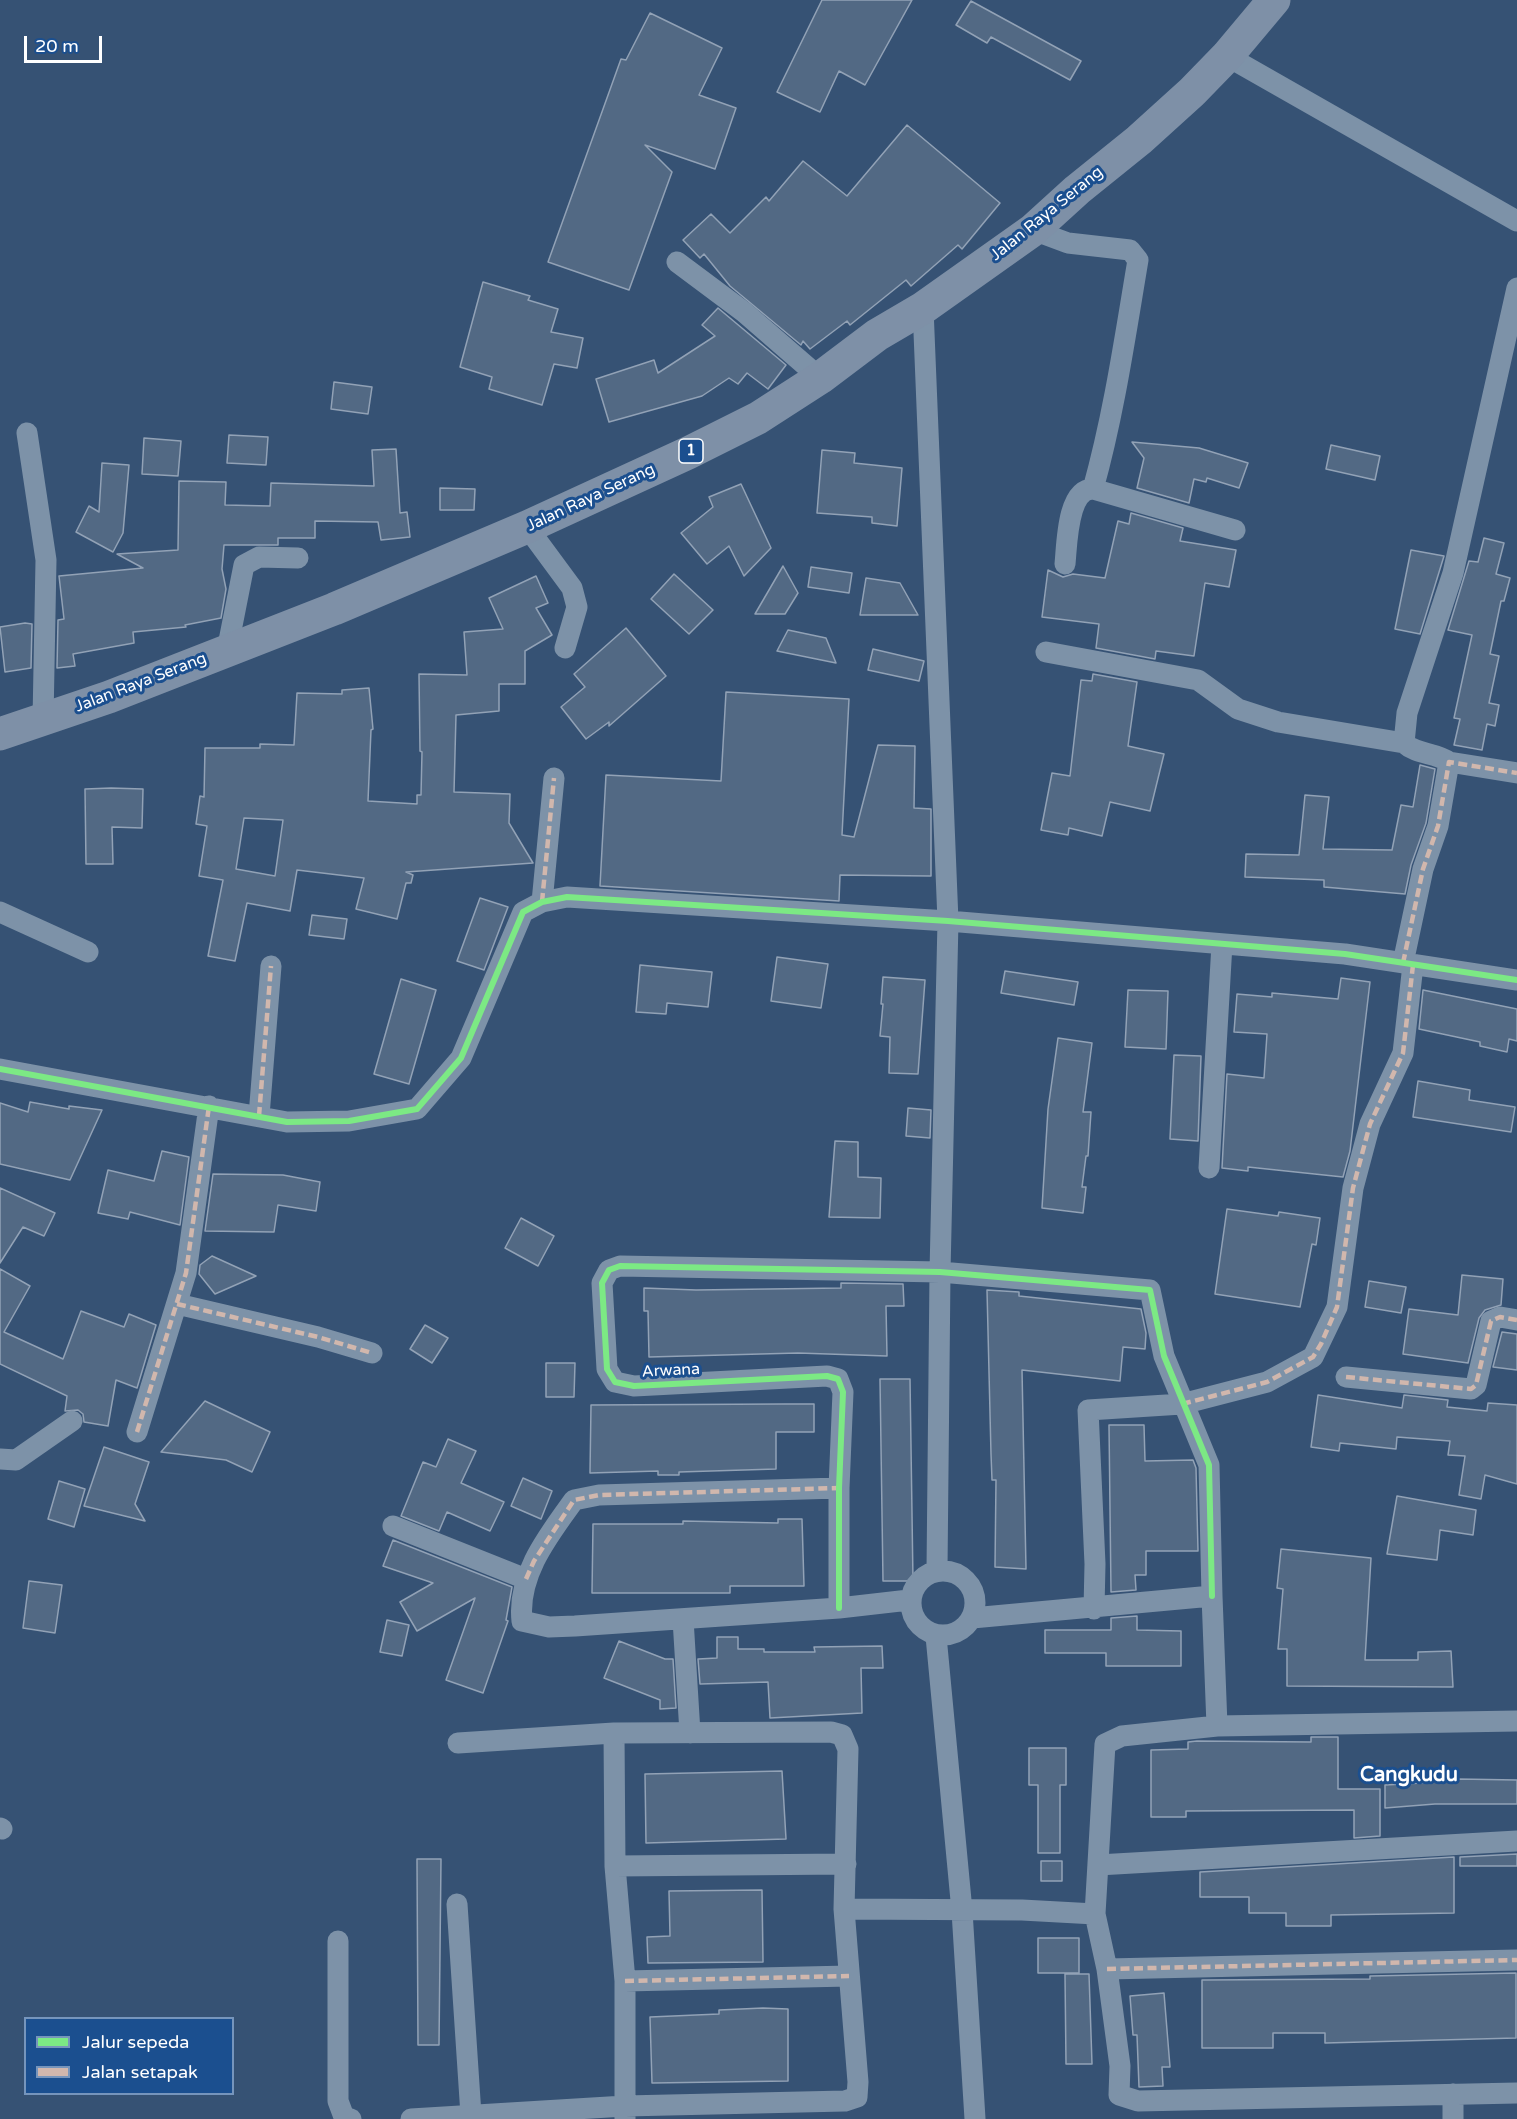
<!DOCTYPE html>
<style>
body{margin:0}
#map{position:relative;width:1517px;height:2119px;overflow:hidden;background:#365274;font-family:"Varela Round",sans-serif}
canvas{display:block}
.legend{position:absolute;left:24px;top:2017px;width:210px;height:78px;box-sizing:border-box;background:#1b4f8f;border:2px solid #7695bc;margin:0;padding:8px 10px;list-style:none;font-size:18px;color:#fff}
.legend li{display:flex;align-items:center;gap:12px;height:30px}
.legend b{width:30px;border:2px solid #7695bc}
.scale{position:absolute;left:24px;top:36px;width:78px;height:27px;box-sizing:border-box;border:3px solid #fff;border-top:0;padding-left:8px;font-size:18px;line-height:21px;white-space:nowrap;color:#fff;-webkit-text-stroke:4px #1b4f8f;paint-order:stroke}
</style>
<div id="map">
<canvas width="1517" height="2119"></canvas>
<ul class="legend">
<li><b style="height:8px;background:#7ce984"></b>Jalur sepeda</li>
<li><b style="height:8px;background:#d1b7ad"></b>Jalan setapak</li>
</ul>
<div class="scale">20 m</div>
</div>
<script>
const g = document.querySelector('canvas').getContext('2d');
g.lineJoin = 'round';
function fillPath(path, color) { g.fillStyle = color; g.fill(path, 'evenodd'); }
function trace(path, color, width, dash) { g.strokeStyle = color; g.lineWidth = width; g.lineCap = dash ? 'butt' : 'round'; g.setLineDash(dash || []); g.stroke(path); }
function write(font, color, halo, rows, align = 'center') {
  g.font = font + ' "Varela Round",sans-serif'; g.lineWidth = 6; g.setLineDash([]); g.textBaseline = 'middle'; g.strokeStyle = halo; g.fillStyle = color; for (const [text, x, y, turn = 0] of rows) {
    g.save(); g.translate(x, y); g.rotate((+turn || 0) * Math.PI / 180); g.textAlign = isNaN(turn) ? turn : align; if (halo) g.strokeText(text, 0, 0); g.fillText(text, 0, 0); g.restore();
  }
}
const building = new Path2D(`
 M822 0H912L865 85 839 71 820 112 777 92Z
 M971 1 1081 61 1070 80 991 37 987 43 956 25Z
 M650 13 722 48 699 95 736 108 715 169 645 145 672 172 629 290 548 262 621 59 626 60Z
 M907 125 1000 203 962 249 958 245 911 286 906 280 850 325 847 321 810 349 803 341 801 345 730 286 704 254 700 258 683 240 711 214 730 233 766 197 769 201 803 161 847 196Z
 M483 282 530 296 528 300 558 309 551 332 583 338 577 368 554 364 542 405 489 389 492 377 460 367Z
 M718 308 786 365 768 389 747 373 738 384 729 378 702 396 609 422 596 379 654 360 658 373 715 336 702 325Z
 M334 382 372 387 368 414 331 409Z
 M229 435 268 437 266 465 227 463Z
 M144 438 181 441 178 476 142 474Z
 M1132 442 1199 448 1248 463 1239 488 1207 478 1206 482 1194 479 1189 503 1137 488 1144 458Z
 M1331 445 1380 456 1375 480 1326 469Z
 M396 449 400 513 407 512 410 537 381 540 378 522 315 521V538H278V545H224L222 569 226 589 221 618 185 625 186 627 133 632 134 643 73 654 75 666 57 668 58 620 64 619 59 576 143 568 117 554 178 550 179 481 226 482 225 505 270 506 271 483 374 486 372 450Z
 M822 450 855 453 854 463 902 468 897 526 872 523V517L817 513Z
 M102 463 129 465 123 533 113 552 76 532 89 506 99 512Z
 M741 484 771 548 744 576 729 546 707 564 681 533 713 507 709 497Z
 M440 488 475 489 474 510H440Z
 M1131 513 1183 528 1180 541 1236 550 1229 587 1205 583 1194 656 1156 651 1155 659 1096 648 1099 624 1042 617 1048 570 1063 577 1073 574 1105 578 1118 521 1129 524Z
 M1484 538 1504 543 1496 574 1510 578 1504 601H1501L1490 654 1499 656 1489 703 1499 705 1495 726 1487 724 1482 750 1454 745 1460 719 1454 718 1472 635 1448 630 1469 561 1478 562Z
 M1411 550 1444 556 1420 634 1395 629Z
 M783 566 798 593 785 614H755Z
 M811 567 852 573 849 593 808 587Z
 M674 574 713 610 689 634 651 599Z
 M536 576 548 603 536 608 552 635 525 651V684H499V711L456 715 454 792 510 794 509 823 533 863 406 872 413 875 411 883H406L397 919 356 909 364 878 297 870 290 911 247 903 235 961 208 956 223 880 199 876 207 826 196 824 200 796 204 797 205 748H260V744L294 745 297 693 342 694V690L369 688 373 729 371 730 368 801 417 804V795H421L422 752 420 751 419 674 467 675 464 632 503 629 489 598ZM244 818 283 820 275 876 236 869Z
 M866 578 900 583 918 615H860Z
 M25 623 32 624 31 668 5 672 0 627Z
 M626 628 666 676 609 726V722L586 739 561 707 585 687 574 674Z
 M788 630 826 638 836 663 777 651Z
 M873 649 924 661 919 681 868 670Z
 M1093 674 1137 682 1128 746 1164 754 1150 811 1110 802 1102 836 1069 828 1068 835 1041 830 1052 773 1070 776 1081 680 1092 681Z
 M726 692 849 699 842 835 854 837 878 745 915 746 914 808 931 809V876L840 875 839 901 600 886 606 775 721 781Z
 M1420 765 1435 769 1426 823 1411 865 1405 894 1324 887V880L1245 877 1246 854 1299 855 1305 795 1329 797 1323 849 1392 850 1401 805 1413 807Z
 M111 788 143 789 142 828 112 827 113 864H86L85 789Z
 M480 898 508 907 484 970 457 961Z
 M312 915 347 919 344 939 309 935Z
 M777 957 828 964 821 1008 771 1001Z
 M640 965 712 972 708 1007 667 1003 666 1014 636 1012Z
 M1005 971 1078 982 1074 1005 1001 993Z
 M883 977 925 980 918 1074 889 1073 890 1037 880 1036 883 1004H881Z
 M1341 978 1370 982 1350 1151 1343 1177 1248 1167V1171L1222 1168 1227 1074 1264 1078 1267 1034 1234 1032 1237 994 1272 997V993L1338 999Z
 M401 979 436 990 409 1084 374 1074Z
 M1128 990 1168 991 1166 1049 1125 1047Z
 M1423 990 1517 1009V1041L1509 1039 1507 1052 1480 1046V1042L1419 1029Z
 M1058 1038 1092 1043 1083 1112H1091L1088 1156H1086L1082 1187H1086L1083 1213 1042 1208 1048 1109Z
 M1174 1055 1201 1056 1198 1141 1170 1139Z
 M1418 1081 1470 1090 1469 1100 1515 1107 1511 1132 1413 1117Z
 M30 1102 69 1109V1106L102 1110 70 1180 0 1164V1103L28 1112Z
 M908 1108 931 1110 930 1138 906 1136Z
 M835 1141 858 1142V1177L881 1178 880 1218 829 1217Z
 M162 1151 189 1157 180 1225 130 1212 128 1219 98 1213 108 1170 154 1181Z
 M213 1174 283 1175 320 1182 316 1211 278 1205 274 1232 205 1231Z
 M0 1188 55 1213 44 1236 23 1227 0 1263Z
 M1227 1209 1278 1216 1279 1212 1320 1218 1316 1245 1312 1244 1300 1307 1215 1294Z
 M521 1218 554 1236 538 1266 505 1248Z
 M212 1256 256 1276 215 1294 199 1274 200 1265Z
 M0 1269 30 1286 4 1332 63 1359 81 1311 124 1327 129 1314 156 1325 137 1388 116 1380 108 1426 84 1422 83 1414 78 1410 65 1411 67 1396 0 1364Z
 M1462 1275 1503 1279 1501 1305 1485 1310 1479 1318 1468 1363 1403 1354 1409 1309 1458 1315Z
 M1369 1281 1406 1287 1401 1313 1365 1307Z
 M841 1283 903 1284 904 1306H886L887 1356 798 1353 649 1357 648 1311H644V1288L696 1290 841 1288Z
 M987 1290 1019 1292V1296L1141 1309 1146 1333 1145 1349 1123 1347 1120 1381 1022 1370 1026 1569 995 1567 996 1480H992L991 1454Z
 M425 1325 448 1338 432 1363 410 1349Z
 M1502 1332 1517 1334V1370L1493 1367Z
 M546 1363H575L574 1397H546Z
 M880 1379H910L913 1581H883Z
 M1318 1395 1402 1408 1404 1395 1448 1400 1447 1407 1487 1411 1488 1403 1517 1405V1484L1485 1475 1481 1499 1459 1495 1465 1456 1448 1455 1450 1441 1397 1437 1396 1449 1340 1443 1339 1451 1311 1447Z
 M205 1401 270 1432 252 1472 226 1460 161 1452Z
 M785 1404H814V1432H776V1469L679 1472V1475H658V1471L590 1473 591 1405Z
 M1109 1425H1144L1145 1461 1193 1460 1196 1468 1198 1551H1146V1575H1135L1136 1590 1111 1592Z
 M448 1439 476 1451 461 1483 504 1502 490 1531 447 1512 439 1531 401 1516 423 1462 436 1467Z
 M104 1447 149 1462 135 1504 145 1521 84 1506Z
 M523 1478 552 1491 541 1519 511 1506Z
 M59 1481 85 1489 74 1527 48 1519Z
 M1397 1496 1476 1510 1473 1535 1440 1530 1437 1560 1387 1554Z
 M778 1519H802L804 1586H730V1593H592L593 1524H683V1521L778 1523Z
 M393 1540 512 1587 506 1620 508 1621 483 1693 446 1680 475 1598 417 1631 400 1602 433 1583 383 1566Z
 M1281 1549 1371 1558 1365 1660H1418V1652L1451 1651 1453 1687 1287 1686V1649H1278L1283 1589 1277 1588Z
 M29 1581 62 1585 55 1633 23 1628Z
 M1137 1616V1630L1181 1631V1666H1106V1653H1045V1630H1111V1618Z
 M387 1620 409 1625 402 1656 380 1652Z
 M717 1637H738V1649H764V1652H815L814 1647 882 1646 883 1668H861L862 1713 770 1718 768 1682 700 1684 698 1659 717 1658Z
 M619 1641 665 1659H673L676 1708 660 1709V1700L604 1678Z
 M1311 1737H1338V1789H1380V1836L1354 1838V1810L1186 1811V1817H1151V1750L1188 1749V1742L1197 1741 1311 1742Z
 M1029 1748H1066V1785H1060V1853H1038V1785H1029Z
 M782 1771 786 1839 646 1843 645 1774Z
 M1458 1779 1517 1780V1804H1435L1385 1808V1785L1458 1781Z
 M1517 1854V1866H1460V1857Z
 M1454 1857V1913L1331 1915V1926H1286V1913H1249V1897H1200V1872Z
 M417 1859H441L439 2045H418Z
 M1041 1861H1062V1881H1041Z
 M762 1890 763 1962 648 1963 647 1937 670 1936 669 1891Z
 M1038 1938H1079V1973H1038Z
 M1516 1973V2038L1325 2043V2033H1273V2048H1202V1980L1370 1979V1976Z
 M1065 1974H1089L1092 2064H1066Z
 M1164 1993 1170 2067H1162L1163 2086 1139 2087 1137 2035H1133L1130 1996Z
 M763 2008 788 2009V2081L652 2083 650 2017 719 2014V2010Z`);
const minor = new Path2D(`
 M1227 56 1517 221
 M1033 230 1068 243 1130 250 1138 260C1125 337 1114 414 1093 489 1067 489 1067 545 1065 564
 M677 262 744 312 820 378
 M1517 288 1453 573 1407 713 1404 743C1417 755 1435 752 1449 762L1517 773
 M923 308 948 921 940 1272 937 1570
 M27 433 46 560 43 720
 M1093 489 1235 530
 M527 527 572 588 577 607 565 648
 M227 651 244 565 259 557 298 558
 M1046 652 1198 680 1238 709 1278 722 1404 743
 M542 902 554 778
 M0 912 88 952
 M1403 963 1423 869 1438 826 1449 762
 M0 1069 287 1122 349 1121 417 1109 461 1058 523 912 542 902 567 897 948 921 1345 954 1517 980
 M259 1116 271 966
 M1209 1168 1222 944
 M177 1304 318 1337 372 1353
 M1346 1377 1471 1389 1476 1385 1491 1321 1500 1317 1517 1320
 M137 1432 186 1273 209 1106
 M0 1459 16 1460 72 1421
 M839 1488 599 1495 574 1500C548 1536 517 1575 522 1621L549 1627 575 1626 839 1608 909 1600
 M393 1526 526 1579
 M911 1603a32 32 0 1 1 64 0a32 32 0 1 1-64 0Z
 M839 1608V1488L843 1392 838 1379 827 1376 634 1386 615 1382 607 1369 602 1283 609 1270 620 1266 940 1272 1150 1290 1164 1356 1209 1465 1212 1596
 M1094 1609 1095 1564 1088 1410 1182 1404 1267 1382 1313 1357 1337 1307 1353 1188 1370 1124 1403 1053 1413 965
 M972 1618 1212 1596 1217 1726 1517 1721
 M683 1619 690 1733
 M936 1636 962 1911 975 2119
 M1217 1726 1122 1736 1105 1744 1095 1914 1107 1969 1120 2066 1119 2095 1138 2101 1517 2093
 M614 1733 615 1866 625 1981V2119
 M0 1828 2 1829
 M1098 1865 1517 1841
 M615 1866 846 1864
 M457 1904 471 2115
 M844 1909 1022 1910 1095 1914
 M338 1941V2101L344 2117 351 2119
 M1107 1969 1517 1960
 M625 1981 849 1976
 M1453 2094V2119
 M411 2119 625 2106 845 2101 857 2097 858 2082 844 1909 848 1749 842 1735 831 1732 614 1733 458 1743`);
const trunk = new Path2D(`
 M0 734 109 697 334 609 527 527 688 453 758 418 820 378 877 335 923 308 1033 230 1077 190 1139 140 1192 92 1227 56 1274 0`);
const quiet = new Path2D(`
 M542 902 554 778
 M1403 963 1423 869 1438 826 1449 762 1517 773
 M259 1116 271 966
 M177 1304 318 1337 372 1353
 M1346 1377 1471 1389 1476 1385 1491 1321 1500 1317 1517 1320
 M1182 1404 1267 1382 1313 1357 1321 1344 1337 1307 1353 1188 1370 1124 1403 1053 1413 965
 M137 1432 186 1273 209 1106
 M526 1579 534 1561 574 1500 599 1495 839 1488
 M1107 1969 1517 1960
 M625 1981 849 1976`);
const cycleway = new Path2D(`
 M0 1069 287 1122 349 1121 417 1109 461 1058 523 912 542 902 567 897 948 921 1345 954 1517 980
 M839 1608V1488L843 1392 838 1379 827 1376 634 1386 615 1382 607 1369 602 1283 609 1270 620 1266 940 1272 1150 1290 1164 1356 1209 1465 1212 1596`);
const shields = [
 [691,451,24]
];
const shieldNames = [
 ["1",691,451]
];
const streetNames = [
 ["Jalan Raya Serang",1047,214,-39],
 ["Jalan Raya Serang",591,498,-25],
 ["Jalan Raya Serang",141,683,-21],
 ["Arwana",671,1371,-3]
];
const quarterNames = [
 ["Cangkudu",1409,1776]
];
fillPath(building, '#526984');
trace(building, '#92a2b6', 1.5);
trace(minor, '#7d92a8', 21);
trace(trunk, '#7e90a7', 33);
trace(quiet, '#d1b7ad', 4.5, [9, 4.5]);
trace(cycleway, '#7ce984', 6);
for (const [x, y, w] of shields) { const box = new Path2D(); box.roundRect(x - w / 2, y - 12, w, 24, 4.5); g.fillStyle = '#1b4f8f'; g.fill(box); trace(box, '#fff', 1.5); }
write('bold 15px', '#fff', null, shieldNames);
write('16px', '#fff', '#1b4f8f', streetNames);
write('bold 20px', '#fff', '#1b4f8f', quarterNames);
</script>
